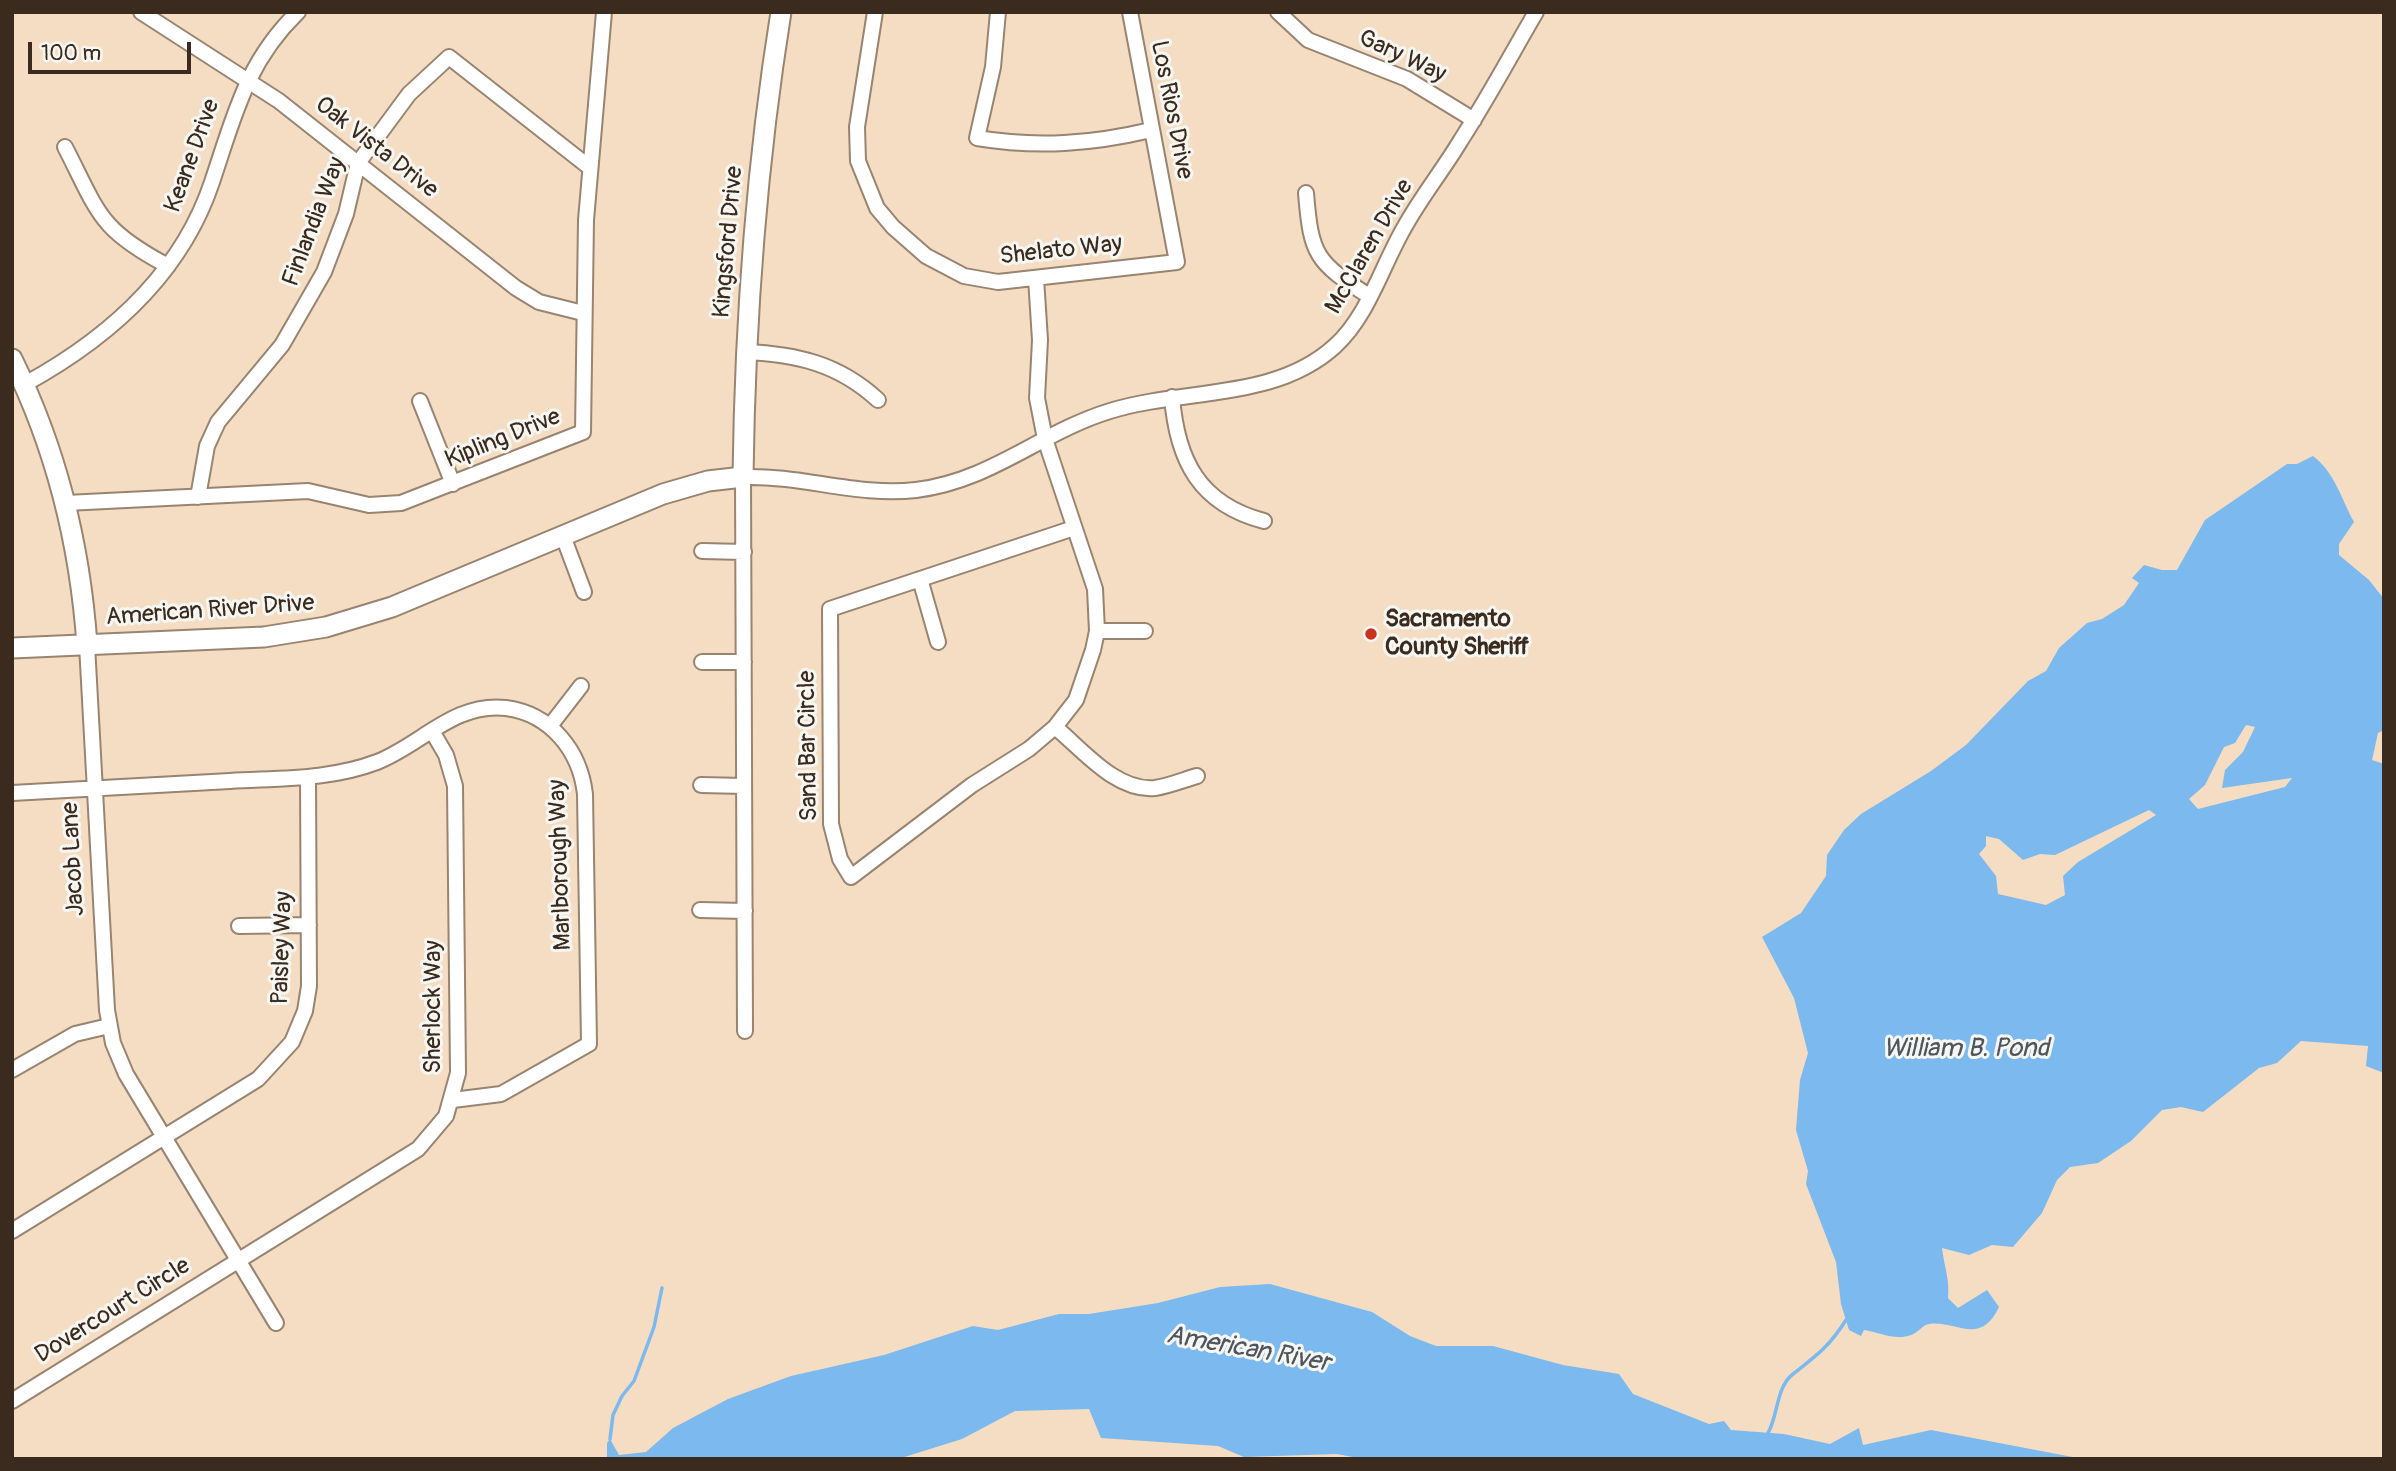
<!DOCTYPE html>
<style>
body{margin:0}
#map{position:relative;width:2396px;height:1471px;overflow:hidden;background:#f4ddc2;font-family:Pangolin,sans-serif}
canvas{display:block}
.frame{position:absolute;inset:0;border:14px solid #3b2a1e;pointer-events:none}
.scale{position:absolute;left:28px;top:42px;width:163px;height:32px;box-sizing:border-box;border:4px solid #3b2a1e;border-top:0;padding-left:9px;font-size:21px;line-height:24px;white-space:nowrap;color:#3b2a1e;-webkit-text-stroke:5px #f6f6f2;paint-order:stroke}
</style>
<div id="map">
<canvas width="2396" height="1471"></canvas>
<div class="frame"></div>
<div class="scale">100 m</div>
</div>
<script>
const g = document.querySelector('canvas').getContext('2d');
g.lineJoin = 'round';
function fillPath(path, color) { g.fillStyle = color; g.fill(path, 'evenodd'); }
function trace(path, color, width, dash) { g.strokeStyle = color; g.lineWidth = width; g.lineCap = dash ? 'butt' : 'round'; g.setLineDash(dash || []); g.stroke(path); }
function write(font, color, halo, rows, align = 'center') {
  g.font = font + ' Pangolin,sans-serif'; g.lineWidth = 6; g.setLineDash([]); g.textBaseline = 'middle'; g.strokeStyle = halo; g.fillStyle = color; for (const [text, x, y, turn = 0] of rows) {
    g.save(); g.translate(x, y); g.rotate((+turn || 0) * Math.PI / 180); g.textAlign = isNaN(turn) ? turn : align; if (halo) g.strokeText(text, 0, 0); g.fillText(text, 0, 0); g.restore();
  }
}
const water = new Path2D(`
 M2313 456C2335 473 2341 498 2354 522L2339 544V555L2369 580 2384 599V730L2378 733 2372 760 2384 764V1073L2366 1066 2368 1046 2301 1041 2277 1063 2259 1068 2203 1112 2181 1107 2162 1110 2131 1141 2098 1163 2070 1167 2057 1180 2042 1213 2013 1247 1992 1245 1969 1255 1942 1248C1944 1266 1950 1280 1948 1298L1958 1308 1987 1290 1999 1307C1980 1347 1956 1320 1929 1324 1922 1325 1918 1333 1911 1335 1895 1341 1879 1332 1864 1330L1861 1336 1849 1330 1841 1304 1836 1262 1806 1184 1808 1171 1796 1130 1800 1080 1808 1053 1794 998 1762 937 1801 913 1826 876 1827 855 1844 830 1861 814 1931 771 1966 745 2028 681 2046 671 2059 648 2087 623 2102 619 2124 605 2139 583 2132 578 2144 565 2162 570H2177L2205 520 2287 464H2297ZM2246 725 2255 727 2243 752 2225 770 2222 788 2292 778 2285 787 2198 809 2189 799 2205 785 2224 747 2235 743ZM2149 810 2156 815 2078 862 2063 876 2065 895 2046 905 1998 894 1996 876 1979 854 1986 846V836L1999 839 2023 860 2040 854 2055 855Z
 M1270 1284 1372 1312 1410 1336 1436 1346H1493L1563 1365 1619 1374 1633 1394 1709 1424 1724 1421 1731 1430 1784 1434 1830 1444 1859 1428 1863 1445 1931 1430 2083 1459H1363L1337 1454 1244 1457 1218 1446 1101 1438 1089 1409 1015 1411 962 1439 898 1459H607V1443L610 1439 619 1455 646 1452 673 1428 728 1399 791 1376 884 1355 973 1326 998 1330 1059 1314H1089L1158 1303 1220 1287Z`);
const stream = new Path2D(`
 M1768 1433C1778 1416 1776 1387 1793 1374 1816 1356 1829 1347 1846 1320
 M610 1439 613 1415 622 1396 634 1381 654 1327 662 1288`);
const street = new Path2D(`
 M141 12 279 101 516 288 539 302 583 313
 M875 12 857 127 858 161 877 208 893 227 926 256 964 276 998 282 1177 262 1130 12
 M998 12 993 67 977 138C1037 148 1092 144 1151 130
 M1278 12 1308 40 1407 79 1474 120
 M65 147C99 213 98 229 168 266
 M1306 193C1311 256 1316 262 1369 296
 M1036 278 1040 340 1037 398 1045 439 1095 589 1097 631 1093 650 1076 700 1055 727 1029 749 972 785 851 877 840 859 831 824 830 609 1074 528
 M745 352C797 354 839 364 878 400
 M25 384C109 338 181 275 212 182 234 117 246 62 298 12
 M1172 397C1177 460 1199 504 1264 521
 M420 401 453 484
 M198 497 207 446 218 422 282 345 324 272 346 214 358 163 409 94 449 57 589 167
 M66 503 308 491 369 505 401 503 583 432 586 220 604 12
 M563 536 584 592
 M702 551 744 552
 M920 579 938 642
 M1097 631H1145
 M87 645 107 1010 113 1043 126 1074 276 1323
 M702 662H744
 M550 726 581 686
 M1055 727C1082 749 1116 792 1155 788 1169 786 1183 780 1197 776
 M701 785 744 786
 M12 793C85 789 157 785 230 781 279 778 330 780 377 762 421 745 454 702 506 708 551 714 580 751 585 794L589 1044 501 1094 453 1100
 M700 910 745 911
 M239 926 309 925
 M745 1031 743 477C802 475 859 497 916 490 991 481 1041 432 1110 411 1184 388 1275 401 1335 346 1368 316 1382 266 1404 228 1421 197 1443 170 1461 140 1488 98 1511 55 1536 12
 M12 1070 75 1034 109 1026
 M12 1231 258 1079 292 1042 305 1011 309 986 308 777
 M12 1401 418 1149 446 1116 458 1073 455 786 446 755 432 731`);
const secondary = new Path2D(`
 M12 359C57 450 80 544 87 645
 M12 648 264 637 326 627 392 607 663 494 708 481 743 477C745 320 756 167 781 12`);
const markers = [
 [1371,634,7,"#c8321e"]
];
const streetNames = [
 ["Gary Way",1402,57,25],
 ["Los Rios Drive",1171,110,79],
 ["Oak Vista Drive",376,148,38],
 ["Keane Drive",193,156,-70],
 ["Finlandia Way",315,222,-69],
 ["Kingsford Drive",729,242,-85],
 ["McClaren Drive",1370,247,-60],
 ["Shelato Way",1061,251,-6],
 ["Kipling Drive",503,439,-22],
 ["American River Drive",210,611,-4],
 ["Sand Bar Circle",809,746,-91],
 ["Jacob Lane",74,859,-93],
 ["Marlborough Way",561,865,-92],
 ["Paisley Way",283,948,-88],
 ["Sherlock Way",434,1007,-90],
 ["Dovercourt Circle",113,1311,-32]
];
const poiNames = [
 ["Sacramento",1385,620],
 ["County Sheriff",1385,648]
];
const waterNames = [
 ["William B. Pond",1966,1049],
 ["American River",1248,1350,10]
];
fillPath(water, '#7bb9ee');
trace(stream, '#7bb9ee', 3.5);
trace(street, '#988470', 18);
trace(secondary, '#988470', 23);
trace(street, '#fff', 14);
trace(secondary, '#fff', 19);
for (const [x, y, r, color] of markers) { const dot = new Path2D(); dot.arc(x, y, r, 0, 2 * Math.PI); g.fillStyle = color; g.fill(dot); trace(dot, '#f6f6f2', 2.5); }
write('24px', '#3b2a1e', '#f6f6f2', streetNames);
write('bold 24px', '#3b2a1e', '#f6f6f2', poiNames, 'left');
write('italic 26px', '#4e555c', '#f6f6f2', waterNames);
</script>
